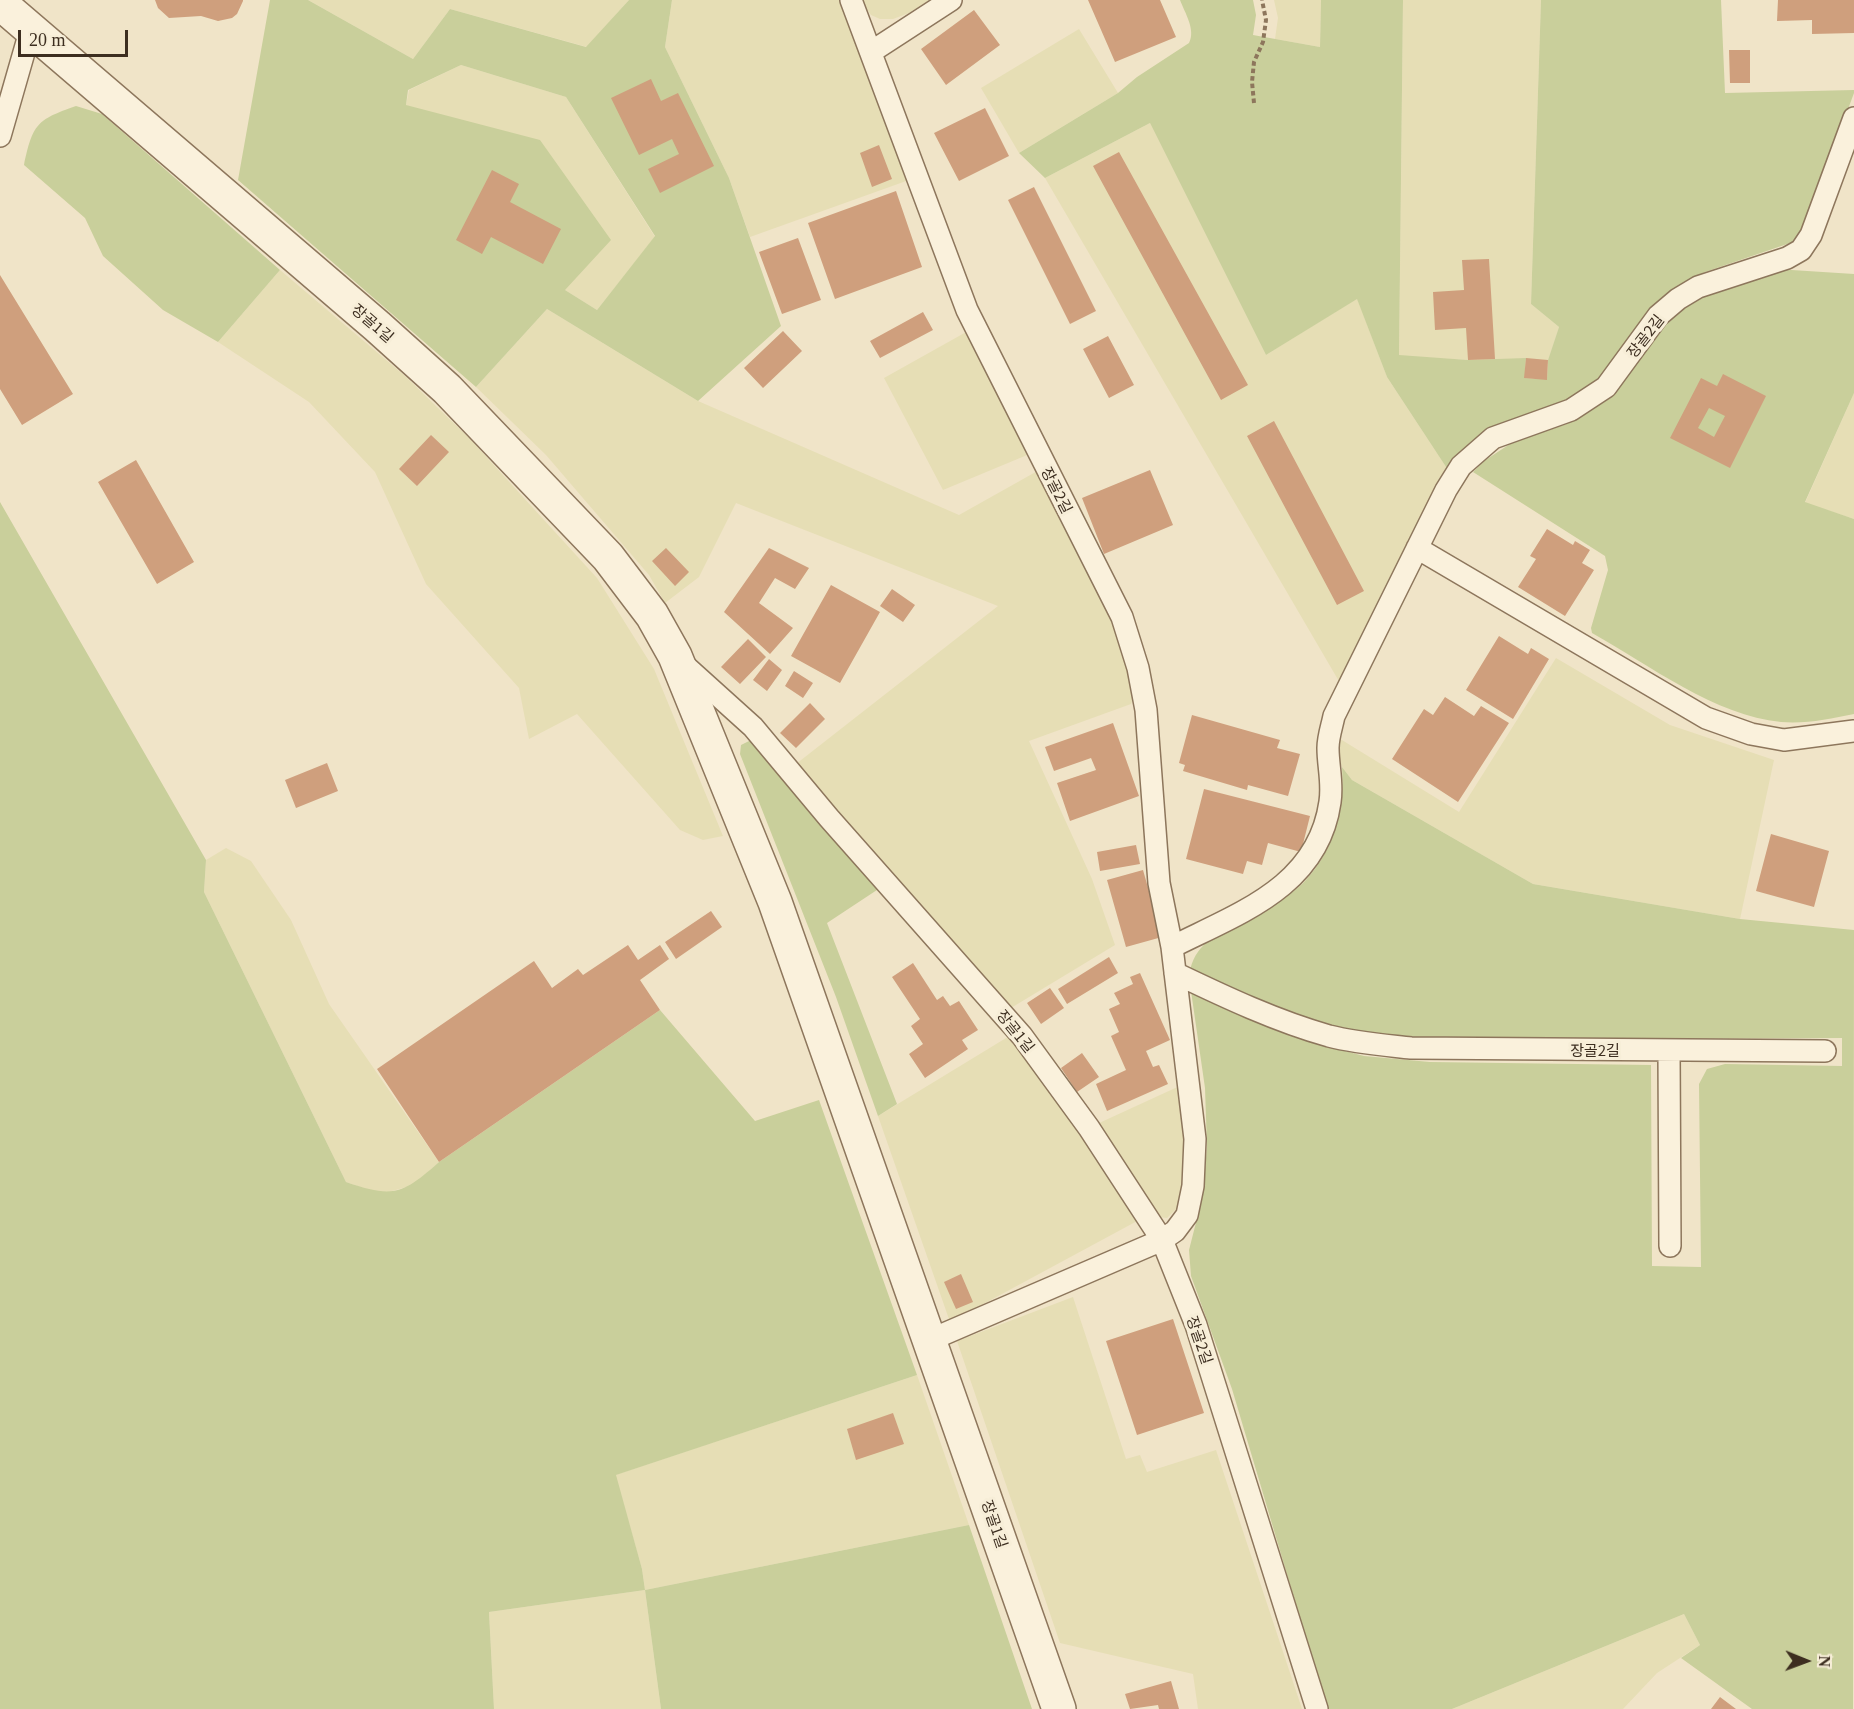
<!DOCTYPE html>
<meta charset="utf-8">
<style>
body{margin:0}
#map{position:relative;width:1854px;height:1709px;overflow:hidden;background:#f0e4c8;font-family:Georgia,serif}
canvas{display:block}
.north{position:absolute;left:1776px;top:1631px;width:60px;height:60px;-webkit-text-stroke:4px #f7eed8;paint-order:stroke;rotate:91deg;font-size:16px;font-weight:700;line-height:24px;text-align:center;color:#3d2e20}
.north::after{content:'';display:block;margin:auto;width:21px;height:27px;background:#3d2e20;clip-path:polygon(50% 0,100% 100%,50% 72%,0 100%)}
.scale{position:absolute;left:18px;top:30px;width:110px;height:27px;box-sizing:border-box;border:3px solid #3d2e20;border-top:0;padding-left:8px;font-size:18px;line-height:21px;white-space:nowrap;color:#3d2e20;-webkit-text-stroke:4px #f7eed8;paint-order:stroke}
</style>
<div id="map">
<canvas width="1854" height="1709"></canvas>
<div class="north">N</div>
<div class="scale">20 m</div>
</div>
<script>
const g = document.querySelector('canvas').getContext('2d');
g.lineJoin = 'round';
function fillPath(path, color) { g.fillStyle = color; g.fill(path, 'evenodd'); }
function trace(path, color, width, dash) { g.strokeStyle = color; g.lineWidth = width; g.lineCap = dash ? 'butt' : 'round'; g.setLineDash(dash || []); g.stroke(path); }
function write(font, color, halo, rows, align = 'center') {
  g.font = font + ' Georgia,"Noto Sans KR",serif'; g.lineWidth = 6; g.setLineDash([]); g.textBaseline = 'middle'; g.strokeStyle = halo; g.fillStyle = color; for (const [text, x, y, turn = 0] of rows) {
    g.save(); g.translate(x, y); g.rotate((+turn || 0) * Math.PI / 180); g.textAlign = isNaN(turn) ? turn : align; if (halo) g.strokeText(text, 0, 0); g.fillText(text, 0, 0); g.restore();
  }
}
const farmland = new Path2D(`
 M308 0H629L587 47 450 9 413 59Z
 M672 0H842L909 180 750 237 729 178 665 47Z
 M860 0H929L909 13 893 19H880L871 15Z
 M1274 0H1321L1320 47 1275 39 1278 18Z
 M1403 0H1541L1531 304 1559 327 1548 360H1468L1399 356Z
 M1079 29 1118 93 1019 153 981 88Z
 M461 65 566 97 655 237 597 310 565 290 406 105 409 90Z
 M1150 123 1266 355 1357 298 1387 377 1448 470 1340 683 1045 178Z
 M280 270 405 376 470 439 597 578 654 669 723 836 703 840 680 830 577 714 529 739 519 688 426 584 375 472 309 402 218 342Z
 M547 309 698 401 959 515 1041 469 1107 604 1134 679 1135 694 1131 704 1029 741 1092 879 1115 945 1006 1011 796 764 998 606 736 503 699 577 665 603 649 575 546 455 476 387Z
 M968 331 1032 453 943 490 884 378Z
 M1854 393V519L1805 503Z
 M1556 658 1670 725 1774 760 1740 919 1533 884 1352 780 1342 767 1337 753V737L1459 812Z
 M226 848 251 861 291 920 329 1004 439 1162 414 1185 381 1194 346 1182 204 892 206 860Z
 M1011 1035 1139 1220 950 1322 878 1116Z
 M1184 1084 1185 1159 1179 1206 1167 1218 1159 1217 1097 1124Z
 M1073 1297 1126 1459 1140 1455 1147 1472 1216 1450 1302 1709H1198L1193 1674 1060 1643 957 1341Z
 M917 1375 969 1525 645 1590 661 1709H494L489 1612 645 1590 642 1569 615 1475Z
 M1684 1614 1700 1645 1657 1673 1623 1709H1452Z`);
const green = new Path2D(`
 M270 0H308L413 59 450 9 586 47 629 0H672L665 47 729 178 781 326 698 401 547 309 476 387 238 180ZM461 65 566 97 655 236 597 310 565 290 611 240 540 140 406 105 408 90Z
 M1180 0H1253L1256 15 1253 35 1320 47 1321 0H1403L1399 355 1468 360 1526 358 1525 378 1547 379 1548 360 1559 327 1531 304 1541 0H1721L1725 93 1854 90V93L1802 233 1796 241 1705 272 1668 294 1596 388 1448 470 1387 377 1357 299 1266 355 1150 123 1045 178 1019 153 1118 93 1137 77 1189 43C1196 30 1185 13 1180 0Z
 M76 106 102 114 280 270 218 342 163 310 103 256 85 218 24 165C33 124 36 120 76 106Z
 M1776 269 1854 274V393L1805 502 1854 519V714C1830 719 1806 724 1781 722 1716 716 1649 665 1592 633L1591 628 1608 570 1605 556 1473 472 1484 461 1513 442 1567 424 1609 399 1624 379 1656 328 1688 303 1720 288Z
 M0 502 206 860 204 892 346 1182C393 1198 402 1195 439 1162L660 1010 755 1121 819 1100 917 1375 616 1475 642 1569 645 1590 969 1525 1032 1709H661L645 1590 489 1612 494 1709H0Z
 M751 740 880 888 827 923 897 1104 878 1116 836 997 740 754 741 745Z
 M1342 767 1352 780 1533 884 1740 919 1854 930 1853 1709H1752L1681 1658 1700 1645 1684 1614 1452 1709H1327L1232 1389 1191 1276 1189 1250 1202 1199 1207 1147 1205 1088 1191 991 1311 1042 1364 1056 1430 1062 1651 1065 1652 1266 1701 1267 1699 1084 1707 1069 1725 1064 1842 1066V1038L1408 1040 1334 1027 1296 1016 1190 972C1197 924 1276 913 1305 881 1334 850 1345 808 1342 767Z`);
const building = new Path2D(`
 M155 0H243V1L237 14 232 18 218 21 201 16 169 18 158 8Z
 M1088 0H1160L1176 37 1115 62Z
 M1778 0H1854V33L1812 34V20L1777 21Z
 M974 10 1000 45 946 85 921 49Z
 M1729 50H1750V83H1730Z
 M651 79 661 101 678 93 714 166 660 193 648 169 679 154 672 139 639 155 611 98Z
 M985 108 1009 156 959 181 934 133Z
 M879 145 892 179 872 187 860 153Z
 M1119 152 1248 385 1221 400 1093 166Z
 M492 170 519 184 510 202 561 229 543 264 491 237 482 254 456 240Z
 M1034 187 1096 311 1070 324 1008 200Z
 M896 191 922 267 835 299 808 223Z
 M798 238 821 300 782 314 759 252Z
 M1489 259 1495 359 1468 360 1466 328 1435 330 1433 292 1464 290 1462 260Z
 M0 275 73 394 22 425 0 389Z
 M923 312 933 330 880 358 870 341Z
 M783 331 802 351 763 388 744 368Z
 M1108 336 1134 385 1109 398 1083 349Z
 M1526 358 1548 360 1547 380 1524 378Z
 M1723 374 1766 396 1730 468 1670 438 1701 378 1717 386ZM1709 408 1725 416 1714 437 1698 428Z
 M1274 421 1364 591 1337 605 1247 436Z
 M431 435 449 452 417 486 399 469Z
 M136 460 194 562 157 584 98 482Z
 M1150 470 1173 525 1104 554 1082 498Z
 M1547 529 1573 545 1575 541 1590 550 1582 563 1594 570 1565 616 1518 587 1536 559 1530 556Z
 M666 548 689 572 675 586 652 561Z
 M769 548 809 568 795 589 775 578 759 603 793 628 770 654 724 612Z
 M831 585 880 612 840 683 791 656Z
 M892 589 915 605 903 622 880 606Z
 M1499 636 1528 654 1531 648 1549 659 1513 719 1466 690Z
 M748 639 766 657 740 684 721 667Z
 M769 659 782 670 767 691 753 680Z
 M794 671 813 683 803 698 785 686Z
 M1445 697 1474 716 1481 706 1509 723 1458 802 1392 759 1424 709 1433 715Z
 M810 703 825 719 796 748 780 733Z
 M1192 715 1280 740 1277 748 1300 754 1288 796 1248 785 1247 790 1183 771 1185 765 1179 763Z
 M1113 723 1139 796 1070 821 1057 783 1096 770 1091 758 1054 771 1045 747Z
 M327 763 338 791 296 808 285 780Z
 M1204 789 1310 816 1301 852 1268 843 1262 865 1247 861 1243 874 1186 859Z
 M1771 834 1829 851 1814 907 1756 891Z
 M1136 845 1140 864 1100 871 1097 852Z
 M1143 870 1162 937 1126 947 1107 880Z
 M711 911 722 927 676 959 665 942Z
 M628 945 638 960 660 945 669 959 640 980 660 1010 439 1162 377 1069 534 961 552 988 578 969 583 975Z
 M1109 957 1118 973 1067 1004 1058 989Z
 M913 963 937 1000 943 996 950 1006 959 1001 978 1030 962 1040 968 1049 925 1078 909 1054 923 1044 911 1026 920 1019 892 977Z
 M1140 973 1170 1040 1146 1051 1153 1067 1159 1065 1168 1084 1107 1111 1096 1084 1126 1070 1111 1036 1119 1032 1109 1009 1120 1004 1114 993 1133 984 1130 977Z
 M1050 988 1064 1008 1041 1024 1027 1003Z
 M1082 1053 1099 1077 1077 1092 1061 1068Z
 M961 1274 973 1302 956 1309 944 1282Z
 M1173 1319 1204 1413 1137 1435 1106 1341Z
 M893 1413 904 1444 856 1460 847 1429Z
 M1171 1681 1179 1709H1159L1158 1705 1130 1709 1125 1694Z
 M1720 1697 1736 1709H1711Z`);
const path = new Path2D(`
 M1254 103 1252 82 1254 62 1263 42 1266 20 1262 0`);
const service = new Path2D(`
 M851 0 967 310 1122 617 1138 668 1146 710 1159 883 1172 947 1195 1139 1193 1186 1187 1215 1175 1231 1162 1240 1196 1325 1317 1709
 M871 52 951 0
 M0 136 31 28
 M1417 548 1706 718 1751 734 1784 740 1854 731
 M682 663 753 727 829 818 1022 1036 1089 1128 1162 1240 930 1340
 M1172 947C1239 913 1318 887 1330 802 1333 783 1328 766 1328 748 1328 737 1332 726 1334 716L1446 490 1461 466 1493 438 1571 410 1606 387 1658 316 1678 299 1698 287 1787 258 1801 250 1811 235 1854 118
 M1175 973C1225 997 1276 1021 1329 1036 1356 1043 1384 1045 1411 1048L1825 1051
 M1669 1051 1670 1246`);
const minor = new Path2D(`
 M0 3 377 326 447 389 608 557 652 615 675 656 775 902 1059 1709`);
const streetNames = [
 ["장골1길",373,323,41],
 ["장골2길",1645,336,-52],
 ["장골2길",1057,490,63],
 ["장골1길",1016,1031,51],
 ["장골2길",1595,1050],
 ["장골2길",1200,1340,71],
 ["장골1길",995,1524,71]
];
fillPath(farmland, '#e6deb5');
fillPath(green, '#c9cf9b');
fillPath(building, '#cf9f7d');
trace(service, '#8d765c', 24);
trace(minor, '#8d765c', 36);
trace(path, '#8d765c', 4, [4.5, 3]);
trace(service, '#faf1dc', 21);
trace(minor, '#faf1dc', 33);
write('15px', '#3d2e20', '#f7eed8', streetNames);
</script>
